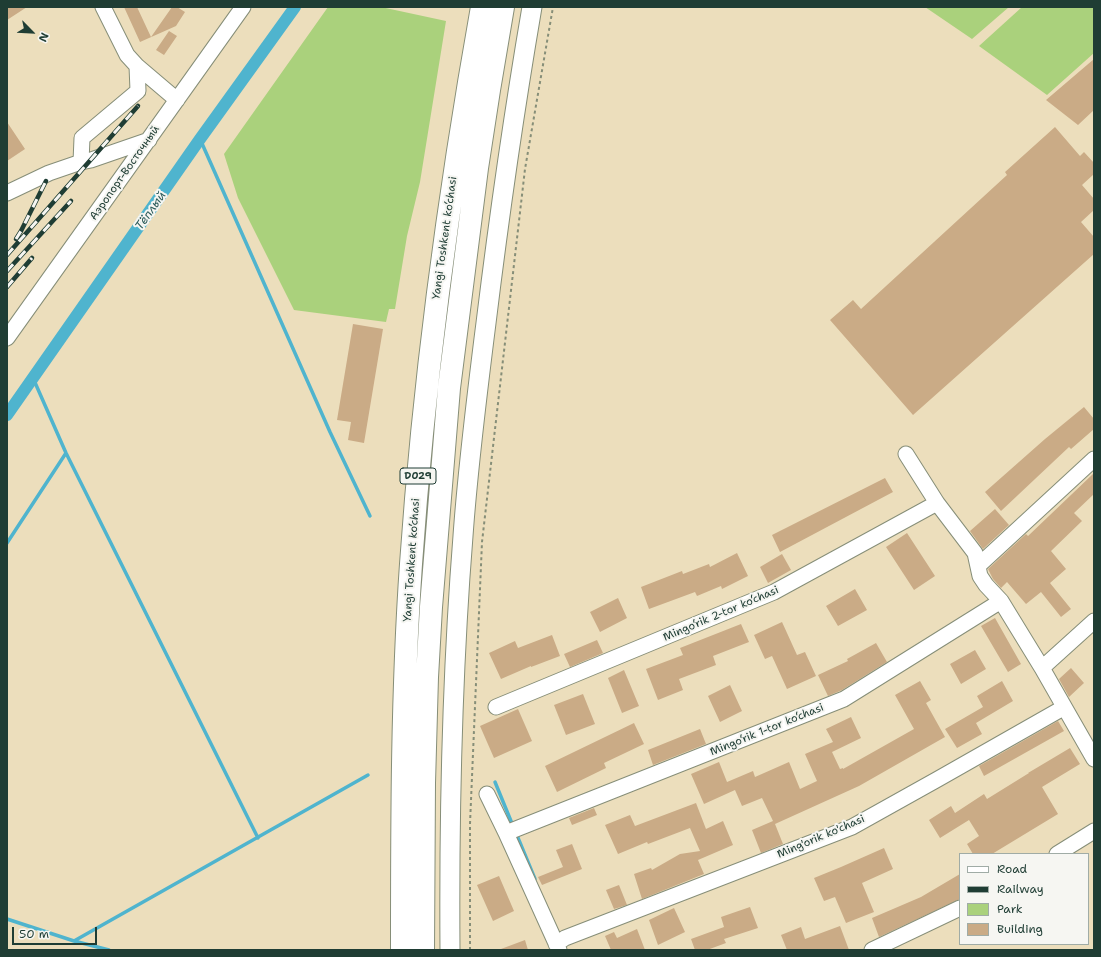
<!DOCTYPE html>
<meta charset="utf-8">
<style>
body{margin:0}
#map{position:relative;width:1101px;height:957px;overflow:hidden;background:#ecdebc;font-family:"Shantell Sans",sans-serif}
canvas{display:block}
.frame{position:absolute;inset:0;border:8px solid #1f3d34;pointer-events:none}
.legend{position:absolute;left:959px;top:853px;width:130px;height:92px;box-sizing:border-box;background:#f6f6f2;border:1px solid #a0aca6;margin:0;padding:5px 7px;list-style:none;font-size:12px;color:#1f3d34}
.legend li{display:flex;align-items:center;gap:8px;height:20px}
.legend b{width:20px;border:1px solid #a0aca6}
.north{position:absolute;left:12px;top:12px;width:40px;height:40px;-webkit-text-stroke:3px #f6f6f2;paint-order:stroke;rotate:114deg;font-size:11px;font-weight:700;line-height:16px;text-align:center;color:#1f3d34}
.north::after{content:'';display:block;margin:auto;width:14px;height:18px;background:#1f3d34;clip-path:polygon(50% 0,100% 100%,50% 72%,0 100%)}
.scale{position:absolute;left:12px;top:927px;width:85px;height:18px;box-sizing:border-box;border:2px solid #1f3d34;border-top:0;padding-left:5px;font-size:12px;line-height:14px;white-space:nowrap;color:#1f3d34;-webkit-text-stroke:3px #f6f6f2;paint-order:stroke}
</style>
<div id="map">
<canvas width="1101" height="957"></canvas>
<div class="frame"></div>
<ul class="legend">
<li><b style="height:5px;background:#fff"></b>Road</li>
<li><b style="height:5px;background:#1f3d34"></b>Railway</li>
<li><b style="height:11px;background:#aad17c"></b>Park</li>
<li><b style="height:11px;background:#caab86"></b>Building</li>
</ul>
<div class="north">N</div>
<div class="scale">50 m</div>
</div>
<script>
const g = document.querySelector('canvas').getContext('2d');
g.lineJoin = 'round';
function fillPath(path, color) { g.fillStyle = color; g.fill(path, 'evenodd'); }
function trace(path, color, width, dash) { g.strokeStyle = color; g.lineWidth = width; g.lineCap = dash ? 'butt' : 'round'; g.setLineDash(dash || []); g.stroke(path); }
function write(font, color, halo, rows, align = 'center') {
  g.font = font + ' "Shantell Sans",sans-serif'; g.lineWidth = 4; g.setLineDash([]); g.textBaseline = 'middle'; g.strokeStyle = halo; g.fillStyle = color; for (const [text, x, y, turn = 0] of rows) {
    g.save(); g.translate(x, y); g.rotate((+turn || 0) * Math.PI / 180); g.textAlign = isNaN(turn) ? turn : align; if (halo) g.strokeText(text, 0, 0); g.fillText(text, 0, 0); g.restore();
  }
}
const green = new Path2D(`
 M328 7H381L446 21 420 182 407 236 395 309H389L386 322 294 310 238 198 224 154Z
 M925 7H1009L972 39Z
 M1022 7H1094V53L1047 95 979 46Z`);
const stream = new Path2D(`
 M200 139 330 432 370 516
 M33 378 66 453 258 838
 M7 543 66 453
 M495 782 513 826
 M516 833 535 879
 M7 919 74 941 109 950
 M74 941 368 775`);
const canal = new Path2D(`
 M7 415 200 139 295 7`);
const building = new Path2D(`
 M7 7H27L7 20Z
 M124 7H137L151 37 172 7H177L185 12 176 26 140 42Z
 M169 31 177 36 164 55 156 50Z
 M1094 59V110L1078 125 1046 100Z
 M7 122 25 149 7 161Z
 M1055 127 1080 156 1084 152 1094 163V174L1082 185 1094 199V210L1081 222 1094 237V254L913 415 830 320 853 300 861 309 1007 175 1005 172Z
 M353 324 383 329 364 443 348 440 351 422 337 420Z
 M1084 407 1094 419V429L1071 449 1069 447 1001 511 985 492 1045 439Z
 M1094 473V494L1074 513 1082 521 1051 551 1066 569 1050 583 1071 609 1061 617 1041 592 1026 604 1007 582 1001 588 993 579 988 569 1026 534 1028 536Z
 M885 478 893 492 780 552 772 535Z
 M995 509 1009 525 983 549 970 531Z
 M907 533 935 576 914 590 886 547Z
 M737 553 748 576 722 589 721 586 697 596 695 592 649 609 641 587 682 571 683 574 709 564 710 567Z
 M782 554 791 570 768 583 760 567Z
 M855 589 867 610 838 626 826 606Z
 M618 598 627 618 600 632 590 612Z
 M995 618 1021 664 1008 672 981 626Z
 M782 622 797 655 805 652 816 676 787 689 772 656 765 659 754 635Z
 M741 624 749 642 713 656 716 665 679 679 683 690 658 700 646 669 683 655 680 648Z
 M552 635 560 656 531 667V666L501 679 489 653 515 641 518 648Z
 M597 640 603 653 570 667 564 654Z
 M876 643 887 662 842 690 828 696 818 675 848 661 847 659Z
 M975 650 986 669 961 684 950 664Z
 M1071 668 1084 683 1069 697 1059 679Z
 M624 670 639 706 622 713 608 678Z
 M920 681 931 700 926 703 945 737 859 786 775 824 783 844 761 853 752 830 773 821 762 798 742 806 735 790 704 804 691 774 719 762 727 782 753 771 755 777 789 762 800 789 817 781 805 754 833 742 826 729 851 717 861 738 832 752 840 769 843 768V769L914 729 895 695Z
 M1002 681 1013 701 976 723 982 734 957 748 945 729 983 707 977 696Z
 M730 685 742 711 720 722 708 696Z
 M583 694 595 724 566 735 554 705Z
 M518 709 532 741 494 758 480 726Z
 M1058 721 1064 731 984 776 979 766Z
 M634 723 644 744 604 763 606 768 557 792 545 766Z
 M700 729 706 744 653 765 648 750Z
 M1070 748 1080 764 1042 787 1058 814 992 854H973L967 844 979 836 969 820 940 838 929 820 951 806 955 813 984 794 987 799 1029 773H1028Z
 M696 803 706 829 723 821 733 845 698 860 704 874 642 899 634 874 651 868 652 870 680 854 700 851 690 828 648 844 647 842 618 854 605 825 630 815 635 826Z
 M594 808 597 815 572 825 569 818Z
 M572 844 582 869 542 885 538 877 563 867 556 850Z
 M884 848 893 869 862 883 874 912 846 923 835 897 824 901 814 878 841 867Z
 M960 874V899L879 937 872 918 921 897Z
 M499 876 514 911 493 921 477 885Z
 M619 885 627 905 614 909 606 890Z
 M750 907 758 928 724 939 726 943 707 950H695L691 939 724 927 721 917Z
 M674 908 685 932 658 945 649 920Z
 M840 926 849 950H787L781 935 801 927 805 939Z
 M637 929 645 950H611L605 936 614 932 617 938Z
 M525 940 528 950H501V949Z`);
const path = new Path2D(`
 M470 950V824L482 542 525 169 553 7`);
const minor = new Path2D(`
 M103 7 127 55 137 66 177 100
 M81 162 91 160 149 140
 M7 193 49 173 81 162 82 138 138 91 137 66
 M7 338 243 7
 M906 454 937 503 975 553 980 576 986 585 1001 601 1042 668 1094 759
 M978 566 1094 459
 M1042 668 1094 621
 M496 707 774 592 937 503
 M487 794 506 833 559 950
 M506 833 844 699 1001 601
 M1057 854 1094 831
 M556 944 565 938 852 827 938 779 1063 708
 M872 950 960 908`);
const major = new Path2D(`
 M450 950C449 812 452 674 463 536 468 465 477 394 486 323 499 217 514 112 532 7`);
const highway = new Path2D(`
 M402 950C402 822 402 693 411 564 424 377 449 192 482 7
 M423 950 424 783 427 677 431 607 449 388 477 168 489 90 503 7`);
const rail = new Path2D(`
 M16 239 21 231 46 181
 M7 255 138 106
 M7 271 71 201
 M7 287 32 258`);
const shields = [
 [418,476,36]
];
const shieldNames = [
 ["D029",418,476]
];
const streetNames = [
 ["Аэропорт-Восточный",125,173,-55],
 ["Yangi Toshkent ko‘chasi",445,238,-82],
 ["Yangi Toshkent ko‘chasi",412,560,-86],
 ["Mingo‘rik 2-tor ko‘chasi",721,614,-23],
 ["Mingo‘rik 1-tor ko‘chasi",767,730,-22],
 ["Ming'orik ko'chasi",821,837,-23]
];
const waterNames = [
 ["Тёплый",151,211,-55]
];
fillPath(green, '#aad17c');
trace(stream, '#4fb4ce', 3.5);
trace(canal, '#4fb4ce', 12);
fillPath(building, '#caab86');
trace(minor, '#868e78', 17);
trace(major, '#868e78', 21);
trace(highway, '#868e78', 24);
trace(path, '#868e78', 2, [3, 3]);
trace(minor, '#fff', 15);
trace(major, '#fff', 19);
trace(highway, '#fff', 22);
trace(rail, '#1f3d34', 4.5);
trace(rail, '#f6f6f2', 3, [9]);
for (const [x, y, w] of shields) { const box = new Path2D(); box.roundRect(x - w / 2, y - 8, w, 16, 3); g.fillStyle = '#f6f6f2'; g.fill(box); trace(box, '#1f3d34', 1); }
write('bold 10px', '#1f3d34', null, shieldNames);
write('11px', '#1f3d34', '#f6f6f2', streetNames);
write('italic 12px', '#2b5b5a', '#f6f6f2', waterNames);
</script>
